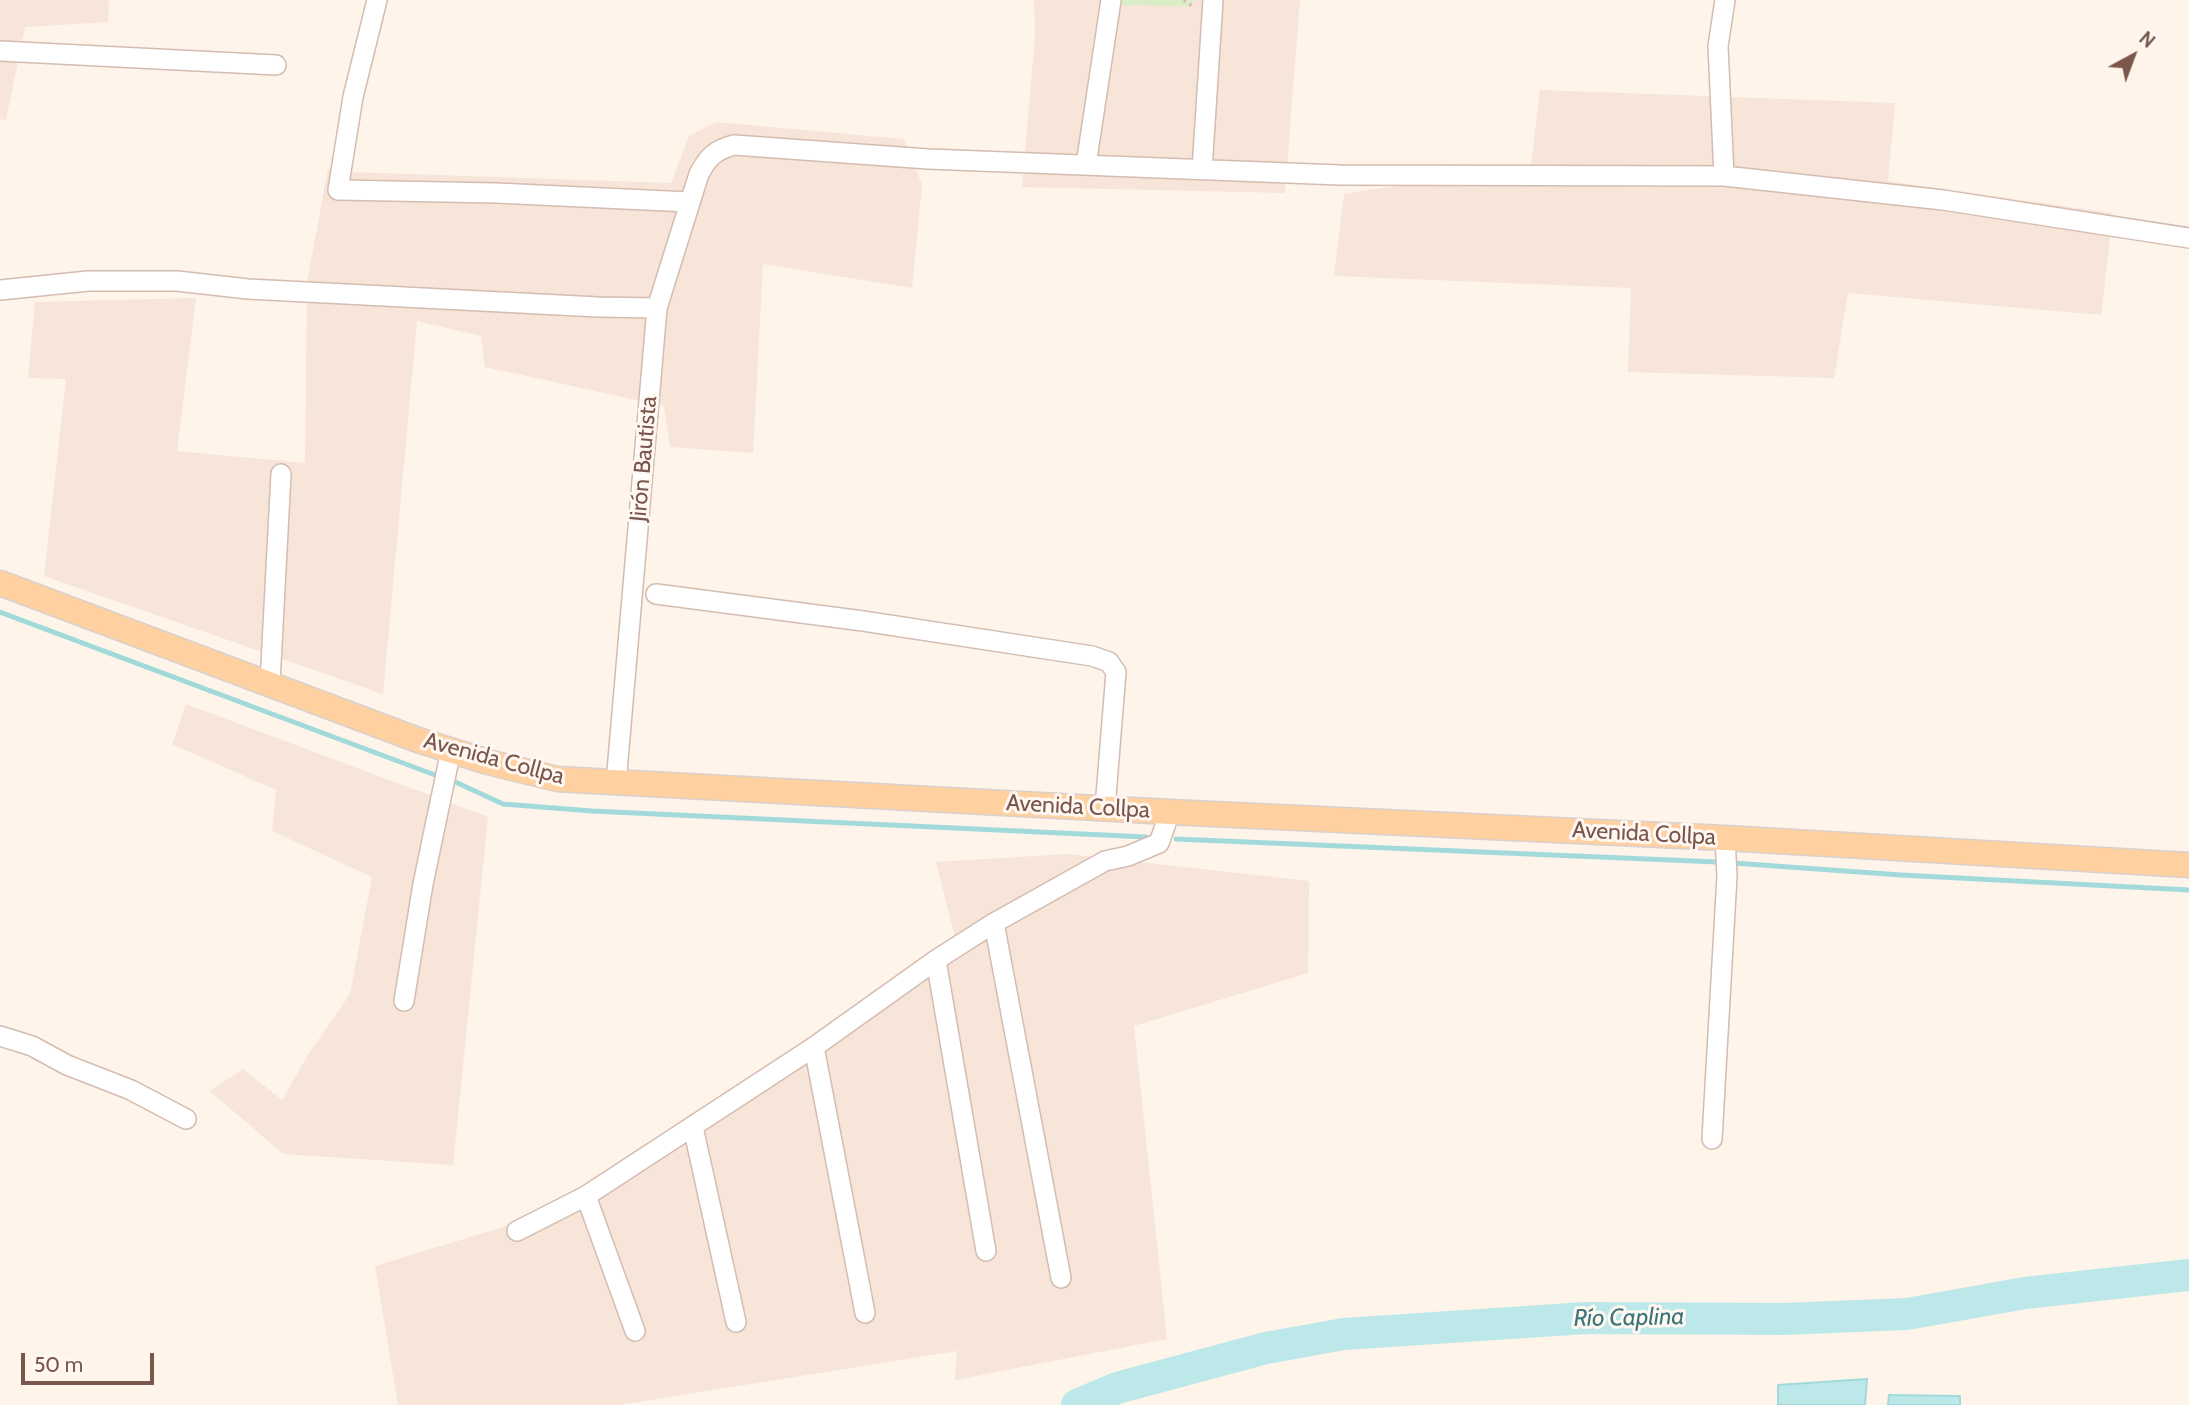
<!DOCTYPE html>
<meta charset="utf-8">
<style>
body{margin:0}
#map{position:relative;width:2189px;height:1405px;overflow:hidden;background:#fef4ea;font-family:Cabin,sans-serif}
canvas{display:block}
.north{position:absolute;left:2098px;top:21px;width:70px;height:70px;-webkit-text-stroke:5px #fff8f2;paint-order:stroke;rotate:41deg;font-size:19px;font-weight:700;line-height:28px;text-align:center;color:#7b564b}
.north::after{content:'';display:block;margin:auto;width:24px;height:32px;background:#7b564b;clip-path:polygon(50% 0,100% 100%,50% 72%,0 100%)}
.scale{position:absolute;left:21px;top:1353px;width:133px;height:32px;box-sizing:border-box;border:4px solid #7b564b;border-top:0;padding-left:9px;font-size:21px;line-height:24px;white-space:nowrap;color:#7b564b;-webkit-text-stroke:5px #fff8f2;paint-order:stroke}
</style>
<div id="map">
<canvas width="2189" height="1405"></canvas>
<div class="north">N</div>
<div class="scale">50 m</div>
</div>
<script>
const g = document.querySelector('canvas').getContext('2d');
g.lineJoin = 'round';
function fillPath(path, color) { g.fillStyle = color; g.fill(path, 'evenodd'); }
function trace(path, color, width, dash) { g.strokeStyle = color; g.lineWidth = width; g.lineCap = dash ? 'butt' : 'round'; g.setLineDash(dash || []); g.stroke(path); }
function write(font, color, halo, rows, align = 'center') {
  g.font = font + ' Cabin,sans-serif'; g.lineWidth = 6; g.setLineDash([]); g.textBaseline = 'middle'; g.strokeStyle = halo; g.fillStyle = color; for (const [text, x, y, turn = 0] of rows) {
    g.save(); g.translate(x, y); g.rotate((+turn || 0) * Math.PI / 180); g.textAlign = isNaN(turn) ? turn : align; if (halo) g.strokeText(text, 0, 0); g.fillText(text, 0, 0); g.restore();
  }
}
const residential = new Path2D(`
 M0 0H109L108 22 25 27 6 120 0 119Z
 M1034 0H1300L1285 193 1022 187 1035 37Z
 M1540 90 1895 103 1888 181 2113 213 2101 315 1848 293 1834 378 1628 372 1631 288 1334 276 1344 194 1531 165Z
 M716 122 904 139 922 185 912 288 763 264 753 453 670 447 664 406 485 367 481 336 417 321 383 694 44 576 66 379 28 378 35 302 196 298 177 451 305 463 307 282 328 169 349 172 671 183 689 136Z
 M186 704 488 817 453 1165 283 1154 210 1091 243 1069 282 1100 308 1055 350 994 372 877 272 831 276 790 172 744Z
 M1067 854 1309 881 1308 973 1134 1026 1167 1339 955 1380 957 1351 619 1405H398L375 1266 513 1224 619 1168 802 1046 955 938 936 862Z`);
const green = new Path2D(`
 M1121 0H1192V6L1121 5Z`);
const water = new Path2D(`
 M1867 1379 1865 1405H1778V1385Z
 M1889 1395 1960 1396V1405H1888Z`);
const stream = new Path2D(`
 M0 612 435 775
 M449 779 503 804 592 811 1146 837
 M1176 839 1717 862
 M1733 863 1901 875 2189 890`);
const river = new Path2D(`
 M1077 1405 1117 1388 1266 1348 1344 1334 1586 1318 1783 1319 1907 1314 2025 1293 2189 1275`);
const path = new Path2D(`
 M1184 0 1192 6`);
const minor = new Path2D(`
 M377 0 353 97 338 190 496 193 689 202
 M0 51 276 65
 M1086 165 1111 0
 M1202 170 1213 0
 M1724 176 1718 46 1725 0
 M0 290 88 281H177L248 289 598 307 657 308
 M656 594 863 621 1092 656 1109 662 1116 672 1105 808
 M270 683 281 474
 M616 783 657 308 699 174C708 157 715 150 734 145L928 159 1340 175 1724 176 1943 200 2189 238
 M994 923 1061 1278
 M936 960 986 1251
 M404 1001 423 884 451 750
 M0 1036 32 1046 67 1065 131 1090 186 1119
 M814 1047 865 1313
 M693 1127 736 1322
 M1712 1139 1727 876 1725 838
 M586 1196 635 1331
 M517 1231 586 1196 814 1047 936 960 994 923 1105 861 1128 856 1159 843 1170 812`);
const major = new Path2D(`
 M0 583 418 740 488 762 557 779 1170 812 1725 838 2189 865`);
const streetNames = [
 ["Jirón Bautista",644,459,-85],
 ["Avenida Collpa",494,759,15],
 ["Avenida Collpa",1078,807,3],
 ["Avenida Collpa",1644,834,3]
];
const waterNames = [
 ["Río Caplina",1629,1318,-1]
];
fillPath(residential, '#f6e5d8');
fillPath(green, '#dbedc7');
fillPath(water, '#bce8e9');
trace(water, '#a2dadc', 2);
trace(stream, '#a2dadc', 5);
trace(river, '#bce8e9', 32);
trace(minor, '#d4bcb1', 22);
trace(major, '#dad0cd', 27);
trace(path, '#dbb1a2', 3.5, [2, 5]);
trace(minor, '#fff', 19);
trace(major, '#ffd0a0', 24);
write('23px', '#7b564b', '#fff8f2', streetNames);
write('italic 24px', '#3a7679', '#fff8f2', waterNames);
</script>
